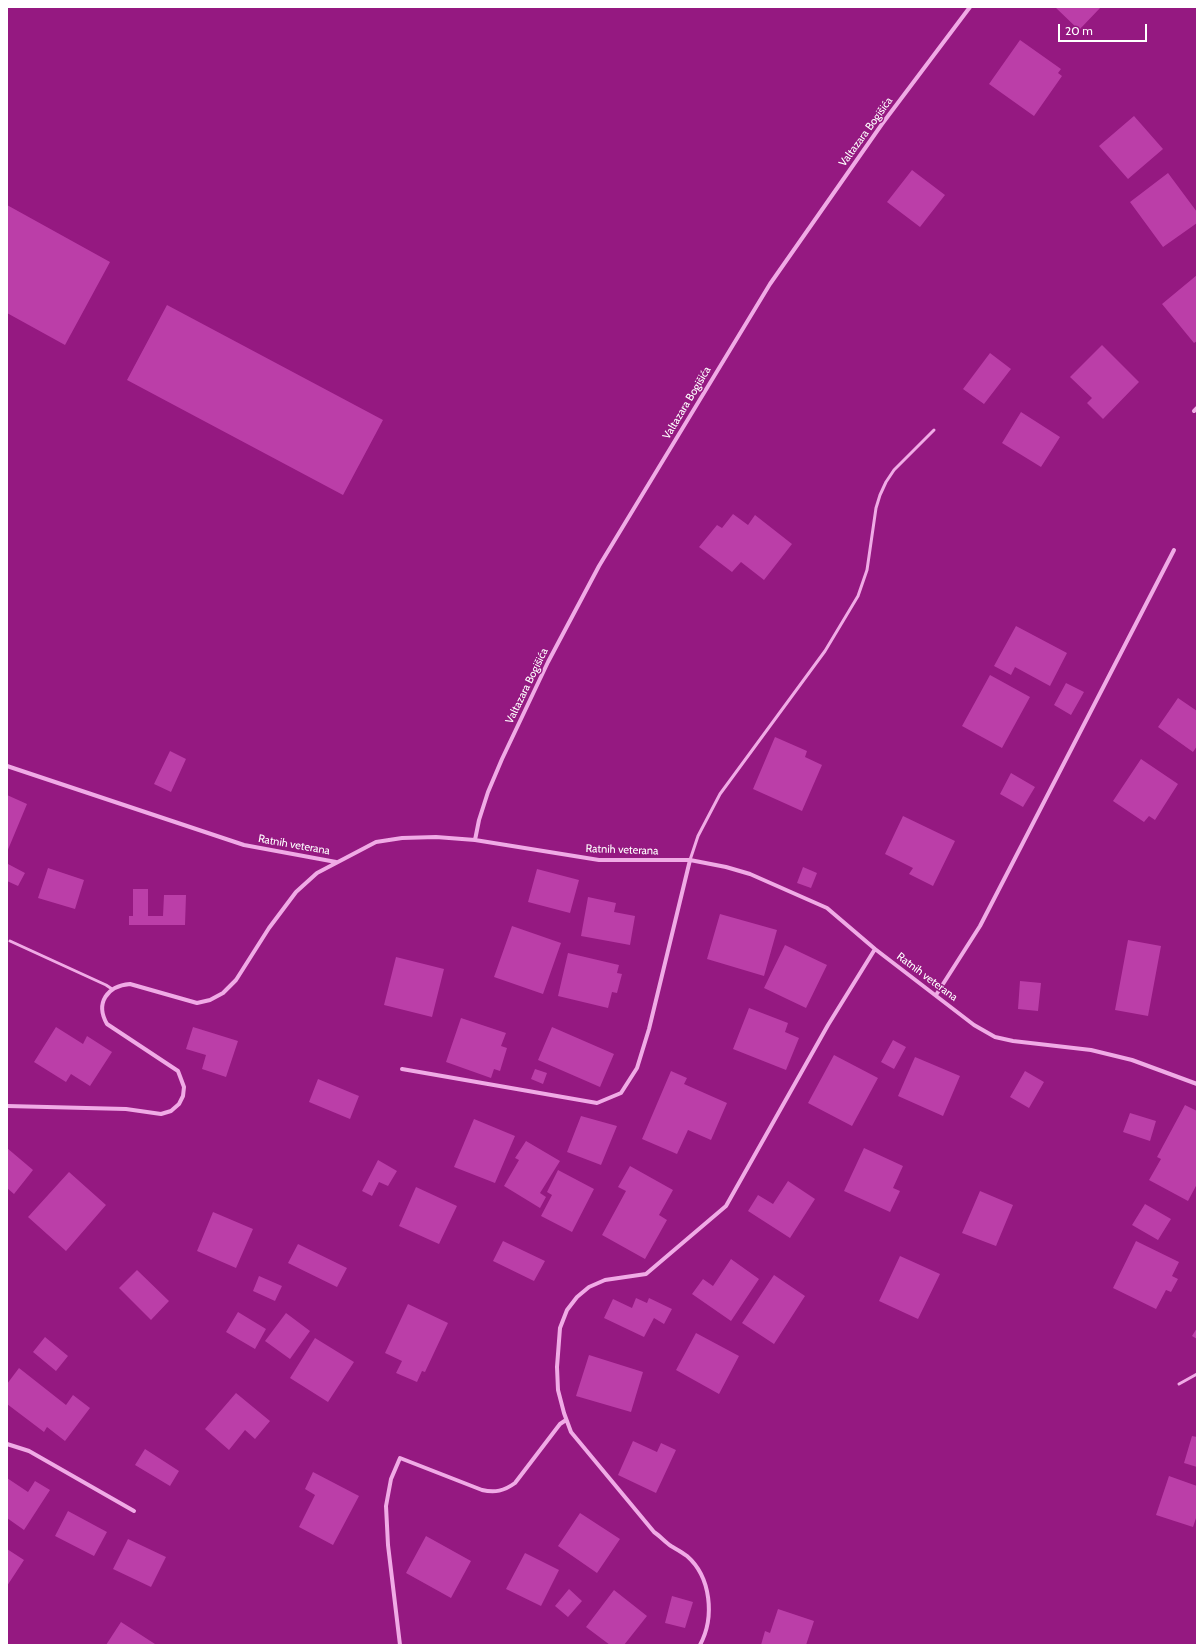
<!DOCTYPE html>
<meta charset="utf-8">
<style>
body{margin:0}
#map{position:relative;width:1204px;height:1652px;overflow:hidden;background:#951981;font-family:Cabin,sans-serif}
canvas{display:block}
.frame{position:absolute;inset:0;border:8px solid #fff;pointer-events:none}
.scale{position:absolute;left:1058px;top:24px;width:89px;height:18px;box-sizing:border-box;border:2px solid #fff;border-top:0;padding-left:5px;font-size:12px;line-height:14px;white-space:nowrap;color:#fff;-webkit-text-stroke:3px #951981;paint-order:stroke}
</style>
<div id="map">
<canvas width="1204" height="1652"></canvas>
<div class="frame"></div>
<div class="scale">20 m</div>
</div>
<script>
const g = document.querySelector('canvas').getContext('2d');
g.lineJoin = 'round';
function fillPath(path, color) { g.fillStyle = color; g.fill(path, 'evenodd'); }
function trace(path, color, width, dash) { g.strokeStyle = color; g.lineWidth = width; g.lineCap = dash ? 'butt' : 'round'; g.setLineDash(dash || []); g.stroke(path); }
function write(font, color, halo, rows, align = 'center') {
  g.font = font + ' Cabin,sans-serif'; g.lineWidth = 3; g.setLineDash([]); g.textBaseline = 'middle'; g.strokeStyle = halo; g.fillStyle = color; for (const [text, x, y, turn = 0] of rows) {
    g.save(); g.translate(x, y); g.rotate((+turn || 0) * Math.PI / 180); g.textAlign = isNaN(turn) ? turn : align; if (halo) g.strokeText(text, 0, 0); g.fillText(text, 0, 0); g.restore();
  }
}
const building = new Path2D(`
 M1055 7H1101L1079 30Z
 M1020 40 1061 69 1058 73 1062 76 1034 116 989 84Z
 M1134 116 1163 149 1128 179 1099 146Z
 M912 170 945 195 920 227 887 202Z
 M1168 173 1197 212V223L1163 247 1130 202Z
 M7 205 110 262 65 345 7 313Z
 M1197 275V341L1194 343 1162 304Z
 M167 305 383 420 343 495 127 380Z
 M1102 345 1139 382 1103 419 1087 403 1092 398 1070 377Z
 M990 353 1011 369 984 404 963 389Z
 M1021 412 1060 437 1041 467 1002 443Z
 M733 514 748 525 755 515 792 544 764 580 741 562 732 572 699 547 717 525 722 528Z
 M1016 626 1067 653 1050 686 1015 667 1011 675 994 666Z
 M990 675 1030 697 1002 748 962 726Z
 M1066 683 1084 692 1071 715 1054 705Z
 M1178 698 1197 711V746L1193 752 1158 727Z
 M775 737 807 751 805 757 822 765 802 811 753 789Z
 M170 751 186 759 171 792 154 784Z
 M1141 759 1178 784 1155 820 1149 816 1144 822 1113 801Z
 M1011 773 1035 787 1023 807 1000 794Z
 M7 795 27 804 7 852Z
 M903 816 955 841 933 886 909 874 913 868 885 854Z
 M8 864 25 873 18 886 7 881Z
 M803 867 817 873 811 888 797 883Z
 M48 868 84 880 75 909 38 898Z
 M537 869 579 880 570 913 528 902Z
 M133 889H148V916H163L164 895H186L185 925H129V916H133Z
 M588 897 616 903 614 912 635 916 630 945 581 936Z
 M720 914 777 930 764 976 707 959Z
 M512 926 561 943 543 994 494 977Z
 M1128 940 1161 946 1148 1016 1115 1010Z
 M785 945 827 965 806 1008 764 988Z
 M568 953 619 965 617 973 622 974 617 993 612 992 608 1008 558 996Z
 M396 957 444 969 432 1017 384 1005Z
 M1020 981 1041 983 1038 1011 1018 1009Z
 M749 1008 788 1023 785 1032 799 1038 786 1070 733 1049Z
 M461 1018 506 1033 501 1046 507 1048 500 1071 494 1069 491 1078 446 1062Z
 M56 1027 83 1044 87 1036 112 1052 90 1086 71 1074 66 1082 34 1062Z
 M193 1027 238 1041 226 1077 202 1069 206 1055 186 1049Z
 M552 1027 614 1054 600 1087 538 1060Z
 M893 1040 906 1047 894 1069 881 1062Z
 M834 1055 878 1078 852 1126 808 1103Z
 M915 1057 960 1076 943 1116 898 1096Z
 M535 1069 547 1073 543 1084 531 1079Z
 M671 1071 687 1078 684 1084 727 1103 711 1140 688 1130 677 1154 642 1139Z
 M1025 1071 1044 1082 1029 1108 1010 1097Z
 M318 1079 359 1096 350 1119 309 1102Z
 M1185 1105 1197 1111V1184L1188 1201 1149 1180 1161 1159 1157 1157Z
 M1130 1113 1156 1121 1150 1141 1123 1132Z
 M581 1116 617 1126 601 1165 567 1152Z
 M474 1119 515 1136 495 1183 454 1167Z
 M526 1141 560 1161 540 1193 546 1197 540 1208 504 1186 519 1160 515 1158Z
 M7 1148 33 1170 14 1194 7 1188Z
 M864 1148 903 1166 893 1188 900 1191 890 1212 844 1191Z
 M378 1160 397 1171 388 1186 379 1182 372 1196 362 1191Z
 M630 1166 673 1190 659 1215 667 1220 645 1259 602 1235 626 1191 618 1187Z
 M558 1170 594 1189 572 1232 541 1216 552 1195 547 1192Z
 M69 1172 106 1205 66 1251 28 1217Z
 M788 1181 815 1199 790 1238 748 1211 758 1195 773 1204Z
 M416 1187 457 1206 439 1244 399 1226Z
 M980 1191 1013 1205 996 1246 962 1233Z
 M1145 1204 1171 1219 1158 1240 1132 1225Z
 M213 1212 253 1229 236 1268 197 1251Z
 M503 1241 545 1261 534 1281 493 1261Z
 M1136 1241 1179 1262 1172 1276 1178 1279 1171 1292 1166 1290 1156 1309 1113 1288Z
 M298 1244 347 1268 337 1287 288 1263Z
 M900 1256 940 1274 918 1319 879 1301Z
 M731 1259 759 1279 731 1321 692 1294 703 1279 713 1286Z
 M137 1270 169 1301 151 1320 119 1288Z
 M774 1275 805 1296 774 1344 742 1323Z
 M259 1276 282 1286 275 1301 253 1291Z
 M636 1298 647 1303 649 1298 672 1309 664 1324 654 1318 644 1337 604 1318 613 1299 632 1308Z
 M408 1304 448 1323 425 1372 422 1371 417 1382 396 1373 402 1361 385 1353Z
 M238 1312 266 1329 255 1349 226 1332Z
 M286 1313 310 1331 290 1359 265 1341Z
 M1197 1328V1339L1192 1336Z
 M696 1333 739 1356 719 1394 676 1370Z
 M45 1337 68 1356 56 1371 33 1352Z
 M315 1338 354 1362 328 1402 290 1378Z
 M589 1355 643 1372 631 1412 576 1396Z
 M19 1368 66 1405 73 1395 90 1408 65 1441 47 1427 44 1432 7 1404V1384Z
 M236 1393 270 1421 255 1439 245 1430 229 1450 205 1429Z
 M1192 1436 1197 1437V1467L1184 1463Z
 M633 1441 657 1452 661 1443 676 1450 656 1493 618 1475Z
 M145 1449 179 1471 170 1486 135 1465Z
 M313 1472 359 1496 333 1545 299 1527 315 1495 305 1489Z
 M1169 1476 1197 1486V1515L1193 1527 1156 1515Z
 M7 1478 28 1492 35 1481 50 1490 24 1530 7 1518Z
 M68 1511 107 1532 94 1556 55 1536Z
 M580 1513 620 1539 597 1573 558 1546Z
 M426 1536 471 1561 451 1598 406 1573Z
 M128 1539 166 1557 151 1587 113 1569Z
 M7 1549 24 1560 7 1586Z
 M525 1553 559 1570 541 1606 506 1589Z
 M569 1589 582 1601 568 1617 555 1606Z
 M614 1590 647 1616 624 1645H610L586 1627Z
 M672 1596 693 1602 685 1628 665 1623Z
 M778 1609 814 1621 806 1645H761L765 1631 770 1633Z
 M121 1622 155 1644 154 1645H106Z`);
const lane = new Path2D(`
 M690 860 698 836 720 794 825 651 858 596 867 570 876 508 880 495 886 482 894 470 934 430
 M10 941 106 985 112 989
 M1179 1384 1197 1374`);
const street = new Path2D(`
 M1194 411 1197 408
 M7 766 244 845 336 862
 M475 840 479 820 488 792 502 759 548 662 599 566 770 284 882 124 970 7
 M936 995 980 926 1174 550
 M402 1069 597 1103 621 1093 637 1068 649 1029 690 860
 M7 1106 126 1109 161 1114 171 1111 179 1104 183 1096 184 1087 178 1071 107 1024C95 1003 107 986 130 984L197 1003 210 1000 223 993 236 980 269 928 296 892 317 873 376 842 402 838 436 837 475 840 599 860H690L726 867 750 874 827 908 875 949 974 1025 995 1037 1013 1041 1091 1050 1132 1060 1197 1084
 M7 1444 29 1451 134 1511
 M400 1645 388 1545 386 1506 391 1479 400 1458 482 1490C495 1493 504 1491 515 1483L560 1424 566 1420
 M700 1645C715 1617 711 1577 687 1556 682 1552 676 1549 671 1546 665 1542 660 1536 654 1532L571 1432 564 1413 558 1390 557 1367 560 1328 567 1310 577 1297 589 1287 605 1280 646 1274 726 1206 828 1025 875 949`);
const streetNames = [
 ["Valtazara Bogišića",866,132,-54],
 ["Valtazara Bogišića",687,403,-59],
 ["Valtazara Bogišića",527,686,-64],
 ["Ratnih veterana",294,845,10],
 ["Ratnih veterana",622,850,2],
 ["Ratnih veterana",927,977,37]
];
fillPath(building, '#bb3ea8');
trace(lane, '#f0abe6', 3);
trace(street, '#f0abe6', 4);
write('11px', '#fff', '#951981', streetNames);
</script>
